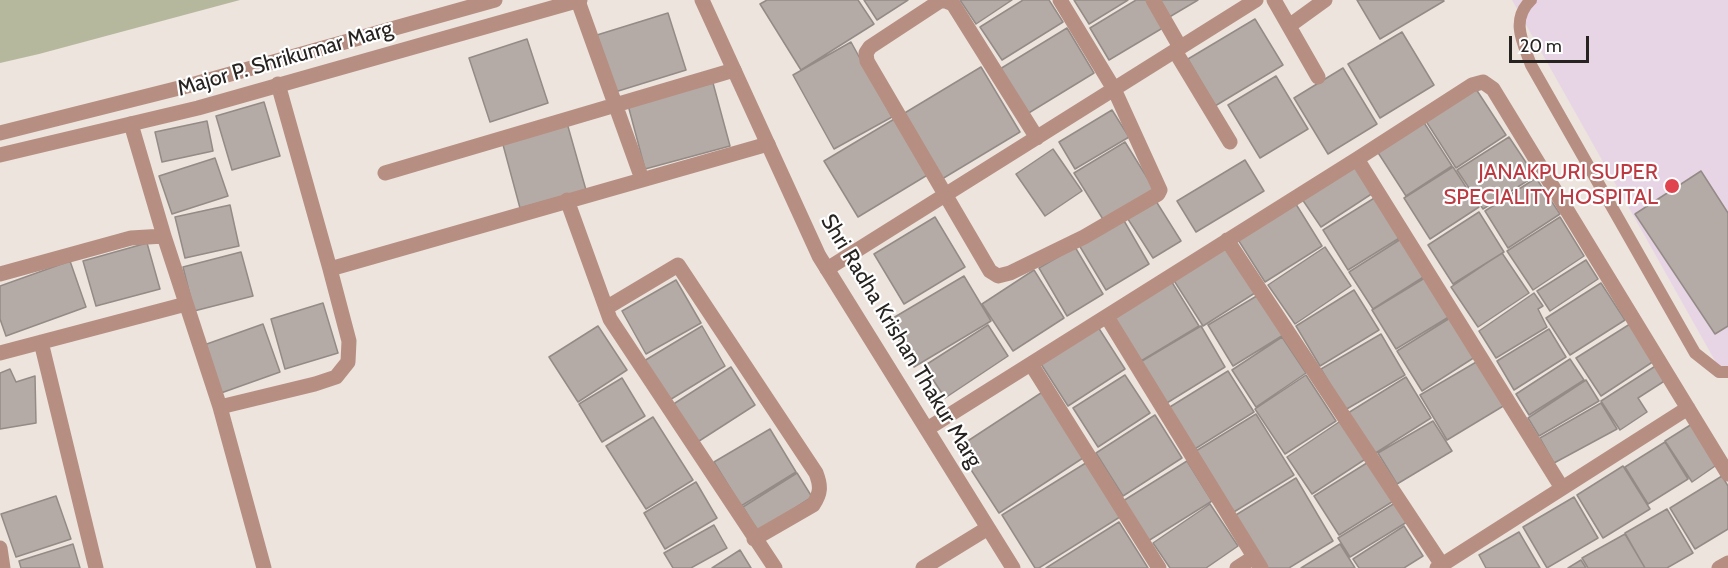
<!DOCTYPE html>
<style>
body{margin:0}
#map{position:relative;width:1728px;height:568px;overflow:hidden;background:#ece4dd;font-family:Cabin,sans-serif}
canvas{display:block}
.scale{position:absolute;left:1509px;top:36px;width:80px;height:27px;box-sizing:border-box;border:3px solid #262320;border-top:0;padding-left:8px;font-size:18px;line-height:21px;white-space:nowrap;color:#262320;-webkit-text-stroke:4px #fff;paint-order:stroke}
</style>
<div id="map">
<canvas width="1728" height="568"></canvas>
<div class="scale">20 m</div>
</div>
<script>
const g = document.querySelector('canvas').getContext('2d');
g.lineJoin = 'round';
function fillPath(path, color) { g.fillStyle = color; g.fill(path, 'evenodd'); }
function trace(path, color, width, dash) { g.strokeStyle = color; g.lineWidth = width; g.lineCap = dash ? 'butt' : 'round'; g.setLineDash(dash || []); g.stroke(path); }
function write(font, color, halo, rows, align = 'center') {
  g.font = font + ' Cabin,sans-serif'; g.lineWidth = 4.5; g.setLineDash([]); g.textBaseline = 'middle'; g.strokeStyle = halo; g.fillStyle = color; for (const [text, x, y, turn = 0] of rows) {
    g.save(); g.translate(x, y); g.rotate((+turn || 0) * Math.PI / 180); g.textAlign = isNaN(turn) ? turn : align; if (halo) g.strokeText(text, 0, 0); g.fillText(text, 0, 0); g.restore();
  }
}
const medical = new Path2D(`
 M1512 0H1728V372L1723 375Z`);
const green = new Path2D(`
 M0 0H240L39 54 0 63Z`);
const building = new Path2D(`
 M767 0H858L874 24 801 70 760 4Z
 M864 0H908L877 20Z
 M960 0H1012L976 24Z
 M1023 0H1049L1063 22 1002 60 980 27Z
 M1074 0H1128L1089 24Z
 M1136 0H1150L1166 26 1109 60 1090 28Z
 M1155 0H1198L1166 19Z
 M1357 0H1443L1444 1 1380 39Z
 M668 13 686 70 615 92 597 35Z
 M1255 19 1283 65 1215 106 1188 59Z
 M1067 28 1094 73 1027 114 1000 69Z
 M1402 32 1434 85 1380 118 1348 64Z
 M527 39 548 103 490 122 469 58Z
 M851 42 892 117 834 149 793 75Z
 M981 67 1020 132 942 179 903 114Z
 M1343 68 1377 124 1328 154 1294 98Z
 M1276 76 1308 129 1260 158 1228 105Z
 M713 83 730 146 645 169 628 105Z
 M1474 86 1506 135 1456 168 1424 118Z
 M264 102 280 156 232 170 216 116Z
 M1112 110 1129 137 1075 169 1059 142Z
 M896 118 929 174 858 217 824 161Z
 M207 121 213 151 162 162 155 132Z
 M1423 121 1452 166 1406 196 1377 151Z
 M567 123 586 190 520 208 502 141Z
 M1509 137 1535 176 1483 209 1457 170Z
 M1125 142 1156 192 1106 224 1074 173Z
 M1053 149 1082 191 1045 216 1016 174Z
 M215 158 228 196 172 214 159 176Z
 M1245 160 1264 191 1196 232 1177 201Z
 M1354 165 1373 193 1321 227 1302 199Z
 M1453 167 1479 207 1430 239 1404 198Z
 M1701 171 1728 213V326L1715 334 1635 214Z
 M1536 178 1560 214 1508 248 1485 211Z
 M1376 197 1401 237 1348 270 1323 230Z
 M1154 198 1181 241 1153 258 1126 216Z
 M1294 201 1322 246 1265 282 1237 238Z
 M230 205 239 246 185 258 175 217Z
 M1479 212 1504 252 1453 284 1428 245Z
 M935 217 965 267 904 304 874 254Z
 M1560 217 1584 256 1533 290 1507 251Z
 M1123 219 1149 264 1106 290 1079 245Z
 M1401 239 1425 276 1373 309 1349 272Z
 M147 243 160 289 96 306 83 261Z
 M1228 244 1258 291 1203 326 1173 279Z
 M1075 247 1103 294 1067 316 1039 268Z
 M1325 247 1351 286 1295 324 1268 285Z
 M241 252 253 296 194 311 183 267Z
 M1502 253 1529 293 1478 327 1451 287Z
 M1586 260 1598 279 1550 311 1537 291Z
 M70 261 86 307 6 336 0 319V286Z
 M1034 270 1064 318 1013 351 982 304Z
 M964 276 991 321 914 367 888 321Z
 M1428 276 1452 315 1396 349 1372 310Z
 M1170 279 1199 326 1136 364 1108 317Z
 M676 280 701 323 646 354 622 311Z
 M1601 283 1625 320 1570 355 1546 318Z
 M1354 290 1379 330 1320 366 1296 326Z
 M1534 293 1543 306 1538 309 1547 327 1496 358 1479 331Z
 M1260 294 1285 334 1233 366 1208 325Z
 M323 303 338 353 285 369 271 319Z
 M1450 318 1475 357 1422 391 1397 351Z
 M263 324 280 372 221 393 204 345Z
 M1630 324 1654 361 1601 396 1576 358Z
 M988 325 1008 356 945 398 924 366Z
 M598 326 627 370 578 402 549 357Z
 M702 326 725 366 668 401 644 361Z
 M1201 326 1225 367 1162 406 1137 364Z
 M1098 327 1125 369 1068 406 1041 364Z
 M1549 329 1566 357 1514 390 1497 361Z
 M1381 334 1405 375 1345 410 1321 369Z
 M1282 337 1306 373 1256 407 1232 370Z
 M1570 359 1584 380 1529 415 1516 394Z
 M1478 361 1505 405 1447 440 1420 395Z
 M1657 365 1666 380 1638 398 1647 412 1620 430 1601 401Z
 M731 367 755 405 696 443 672 405Z
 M10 369 16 382 35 376 36 423 0 429V373Z
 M1228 371 1254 412 1190 452 1165 410Z
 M1125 375 1150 413 1098 447 1073 408Z
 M1306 375 1336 421 1285 454 1255 409Z
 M1406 377 1431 418 1374 454 1348 413Z
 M622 378 645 416 602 442 579 404Z
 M1586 380 1599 401 1539 436 1528 418Z
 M1044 391 1086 456 999 513 957 448Z
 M1601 403 1617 429 1554 463 1540 438Z
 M1256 414 1294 475 1229 515 1191 454Z
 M1155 415 1182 458 1123 496 1096 453Z
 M653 417 693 480 646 509 606 446Z
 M1342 420 1367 458 1312 494 1287 457Z
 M1433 421 1452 451 1397 484 1378 453Z
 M1692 424 1718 464 1692 482 1665 441Z
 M770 429 796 472 741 506 714 462Z
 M1665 442 1688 479 1648 504 1625 467Z
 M1089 461 1123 515 1039 568H1035L1002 515Z
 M1187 461 1212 501 1148 541 1123 501Z
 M1370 461 1395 500 1339 535 1314 496Z
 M1623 466 1650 509 1603 538 1577 495Z
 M797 473 812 497 758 532 743 507Z
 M1722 476 1728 486V529L1695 549 1670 508Z
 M1296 478 1333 541 1289 568H1261L1231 518Z
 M696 482 717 518 665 549 644 513Z
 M56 496 71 539 16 557 1 514Z
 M1574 497 1598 538 1547 568 1523 527Z
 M1395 503 1407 522 1350 557 1338 538Z
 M1210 504 1238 546 1206 568H1170L1153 543Z
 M1667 509 1693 553 1667 568H1645L1625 533Z
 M1119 522 1148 568H1046Z
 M714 525 727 548 691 568H673L664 553Z
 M1404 526 1423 556 1404 568H1359L1353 559Z
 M1519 532 1540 568H1486L1479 555Z
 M1625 534 1645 568H1588L1582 558Z
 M73 544 80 568H21L19 561Z
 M1340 544 1355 568H1301Z
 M740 550 751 568H712Z
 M1581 560 1586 568H1568Z`);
const service = new Path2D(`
 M1531 0C1510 20 1523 43 1531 65L1695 353 1719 372H1728`);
const minor = new Path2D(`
 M1153 0 1180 47
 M1274 0 1318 77
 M578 1 642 179
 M1289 26 1325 0
 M1175 51 1230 142
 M278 84 330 269 768 144
 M131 124 164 236 220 407 264 568
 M1037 138 953 4 946 1H940L870 47 866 53 867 61 990 271 998 276 1010 273 1084 237 1158 194 1160 190 1114 89 1060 0
 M1357 159 1562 488
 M385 173 734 70
 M567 200 610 319 775 568
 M1227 240 1442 565
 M827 269 1256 0
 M0 274 131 238 164 236
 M606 308 678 265 816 473C821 486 821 493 813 505L754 539
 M1107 317 1261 568
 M41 342 96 568
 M0 353 186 304
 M1031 364 1159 568
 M220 407 315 384 336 377 348 362 349 341 330 269
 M927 429 1357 159 1472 85 1483 82 1493 89 1728 474
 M0 548 3 568
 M1237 568 1254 557
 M1437 568 1688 408
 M1719 568 1728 563`);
const tertiary = new Path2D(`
 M702 0 819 256 1013 568
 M0 133 191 85 495 0
 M0 155 198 108 580 0
 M923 568 988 528`);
const markers = [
 [1672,186,8,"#e0444e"]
];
const streetNames = [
 ["Major P. Shrikumar Marg",285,59,-16],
 ["Shri Radha Krishan Thakur Marg",901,341,59]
];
const healthNames = [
 ["JANAKPURI SUPER",1658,173],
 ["SPECIALITY HOSPITAL",1658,198]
];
fillPath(medical, '#e7d5e6');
fillPath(green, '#b6b89e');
fillPath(building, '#b5aba6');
trace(building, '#948a86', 1.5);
trace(service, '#b78e82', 12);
trace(minor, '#b78e82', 15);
trace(tertiary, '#b78e82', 15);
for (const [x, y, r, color] of markers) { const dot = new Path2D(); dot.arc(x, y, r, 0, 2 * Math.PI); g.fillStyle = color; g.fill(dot); trace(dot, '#fff', 2); }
write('22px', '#262320', '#fff', streetNames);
write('22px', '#be3a42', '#fff', healthNames, 'right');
</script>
